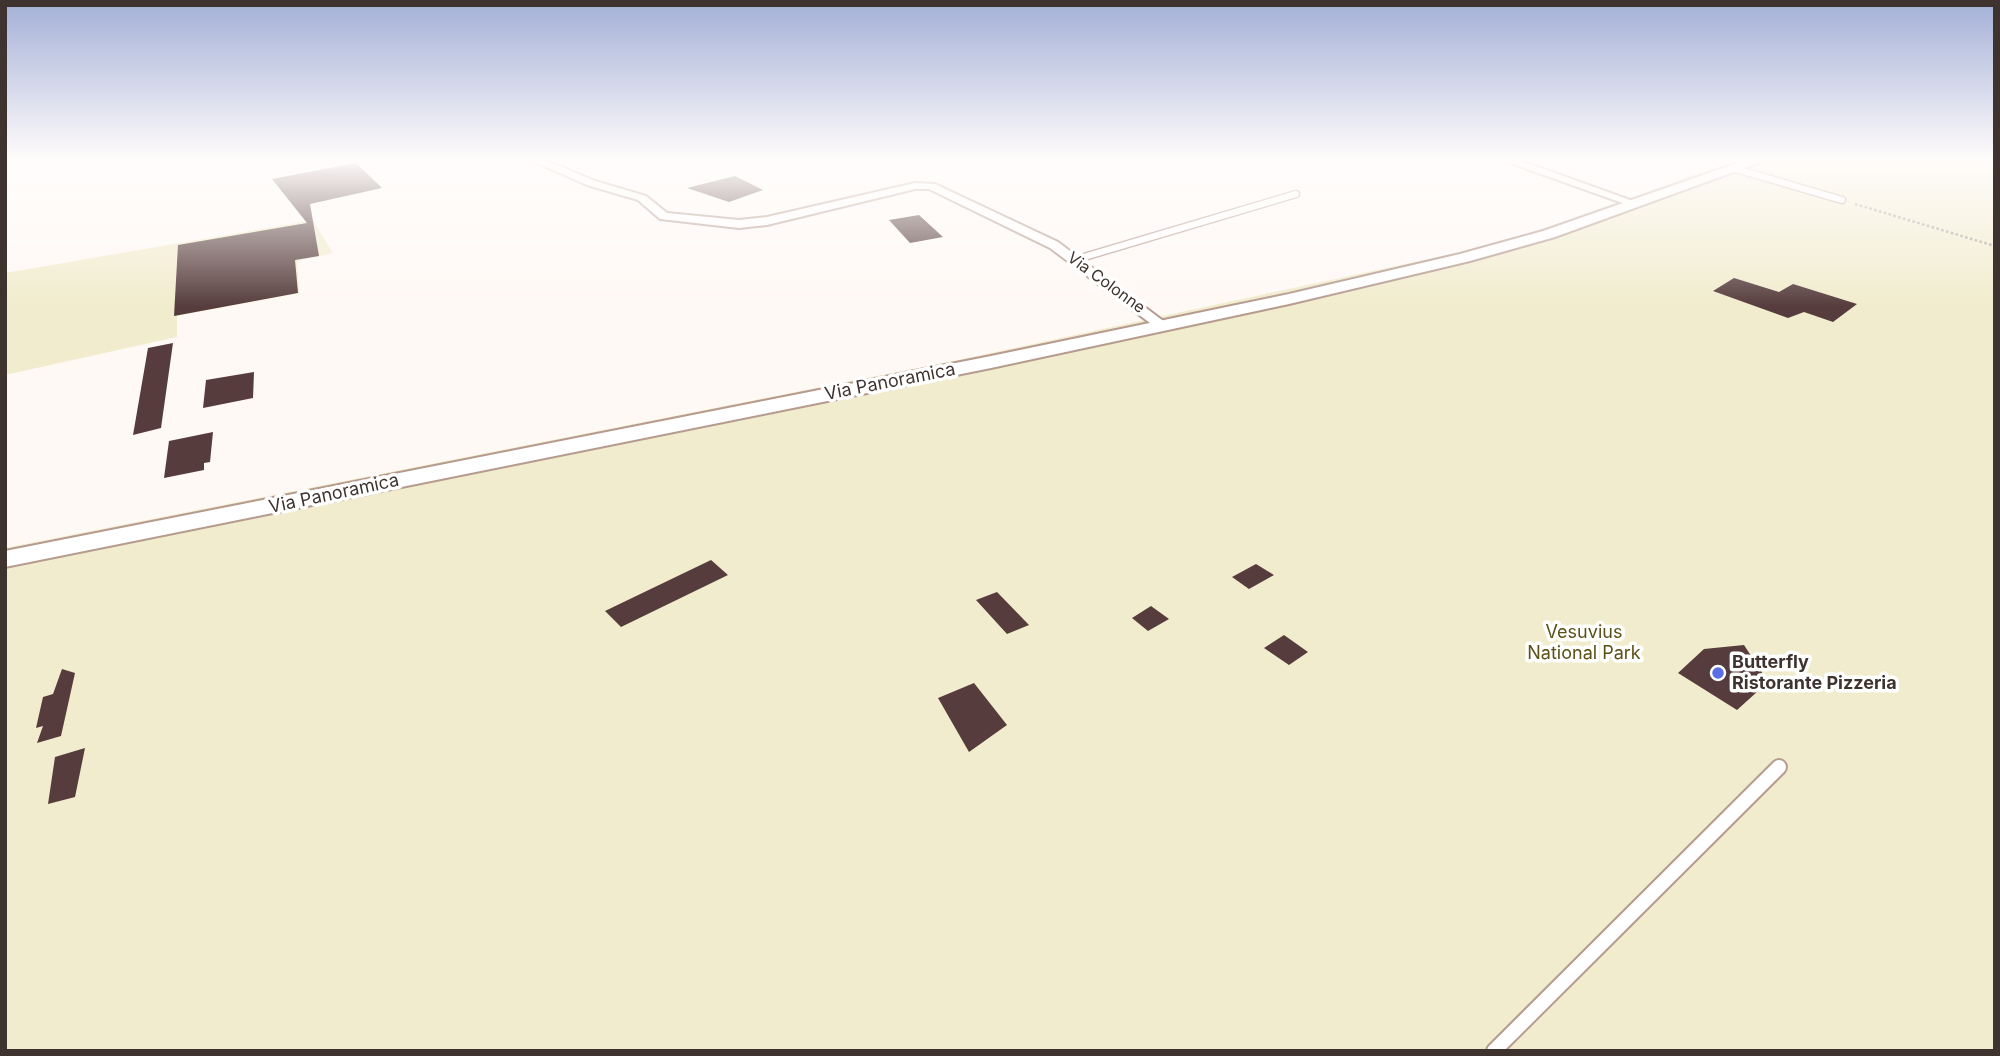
<!DOCTYPE html>
<style>
body{margin:0}
#map{position:relative;width:2000px;height:1056px;overflow:hidden;background:#fff9f6;font-family:Inter,sans-serif}
canvas{display:block}
.frame{position:absolute;inset:0;border:7px solid #3e332e;pointer-events:none}
</style>
<div id="map">
<canvas width="2000" height="1056"></canvas>
<div class="frame"></div>
</div>
<script>
const g = document.querySelector('canvas').getContext('2d');
g.lineJoin = 'round';
function fillPath(path, color) { g.fillStyle = color; g.fill(path, 'evenodd'); }
function trace(path, color, width, dash) { g.strokeStyle = color; g.lineWidth = width; g.lineCap = dash ? 'butt' : 'round'; g.setLineDash(dash || []); g.stroke(path); }
function write(font, color, halo, rows, align = 'center') {
  g.font = font + ' Inter,sans-serif'; g.lineWidth = 7; g.setLineDash([]); g.textBaseline = 'middle'; g.strokeStyle = halo; g.fillStyle = color; for (const [text, x, y, turn = 0] of rows) {
    g.save(); g.translate(x, y); g.rotate((+turn || 0) * Math.PI / 180); g.textAlign = isNaN(turn) ? turn : align; if (halo) g.strokeText(text, 0, 0); g.fillText(text, 0, 0); g.restore();
  }
}
const green = new Path2D(`
 M1737 159H1995V1051H5V548L963 359 1507 242Z
 M313 220 333 253 297 261 299 293 177 316V337L5 375V273Z`);
const building = new Path2D(`
 M356 163 382 188 310 204 319 256 295 260 298 293 174 316 178 245 307 223 272 179Z
 M735 176 763 190 729 202 687 188Z
 M919 215 943 237 910 243 889 220Z
 M1734 278 1779 292 1793 284 1857 304 1833 322 1804 312 1788 318 1713 291Z
 M173 343 161 428 133 435 148 348Z
 M254 372 253 398 203 408 206 380Z
 M213 432 210 462 204 463V470L164 478 169 441Z
 M711 560 728 575 621 627 605 611Z
 M1256 564 1274 575 1249 589 1232 577Z
 M997 592 1029 625 1007 634 976 600Z
 M1151 606 1169 619 1148 631 1132 618Z
 M1284 635 1308 652 1289 665 1264 648Z
 M1744 645 1768 682 1737 710 1678 673 1704 649Z
 M62 669 75 673 61 736 37 743 43 726 36 728 43 697 53 694Z
 M974 683 1007 725 969 752 938 698Z
 M85 748 75 797 48 804 55 757Z`);
const path = new Path2D(`
 M1855 204 1995 246`);
const serviceFar1 = new Path2D(`
 M1736 169 1842 200
 M1074 260 1296 194`);
const service = new Path2D(`
 M1494 1051 1779 767`);
const minor = new Path2D(`
 M528 159H543L595 181 646 196 667 213 739 220 767 217 915 183 935 184 1058 242 1170 326 1163 330 1158 329 1050 248 929 189H915L767 225 739 228 660 219 638 200 587 185Z
 M1499 159H1516L1641 204 1631 206Z`);
const tertiary = new Path2D(`
 M1749 159H1769L1555 237 1470 261 1289 304 991 368 5 567V551L991 356 1289 294 1460 254 1543 231Z`);
const markers = [
 [1718,673,7,"#5b6ee5"]
];
const farStreetnames = [
 ["Via Colonne",1106,283,36]
];
const streetNames = [
 ["Via Panoramica",890,382,-11],
 ["Via Panoramica",334,494,-12]
];
const parkNames = [
 ["Vesuvius",1584,633],
 ["National Park",1584,654]
];
const poiNames = [
 ["Butterfly",1732,663],
 ["Ristorante Pizzeria",1732,684]
];
fillPath(green, '#f1eccd');
fillPath(building, '#563c3c');
trace(serviceFar1, '#b69b8f', 9);
trace(service, '#b69b8f', 18);
trace(minor, '#b69b8f', 4);
trace(tertiary, '#b69b8f', 4);
trace(path, '#a8a09c', 2.5, [2.5, 2.5]);
trace(serviceFar1, '#fff', 6);
trace(service, '#fff', 14);
fillPath(minor, '#fff');
fillPath(tertiary, '#fff');
const sky = g.createLinearGradient(0, 0, 0, 307);
sky.addColorStop(0, '#a3afd7');
sky.addColorStop(0.52, '#fffcfb');
sky.addColorStop(1, '#fffcfb00');
g.fillStyle = sky;
g.fillRect(0, 0, 2000, 307);
for (const [x, y, r, color] of markers) { const dot = new Path2D(); dot.arc(x, y, r, 0, 2 * Math.PI); g.fillStyle = color; g.fill(dot); trace(dot, '#fff', 2.5); }
write('16px', '#3e332e', '#fff', farStreetnames);
write('18px', '#3e332e', '#fff', streetNames);
write('18px', '#5a5016', '#fff', parkNames);
write('bold 18px', '#3e332e', '#fff', poiNames, 'left');
</script>
